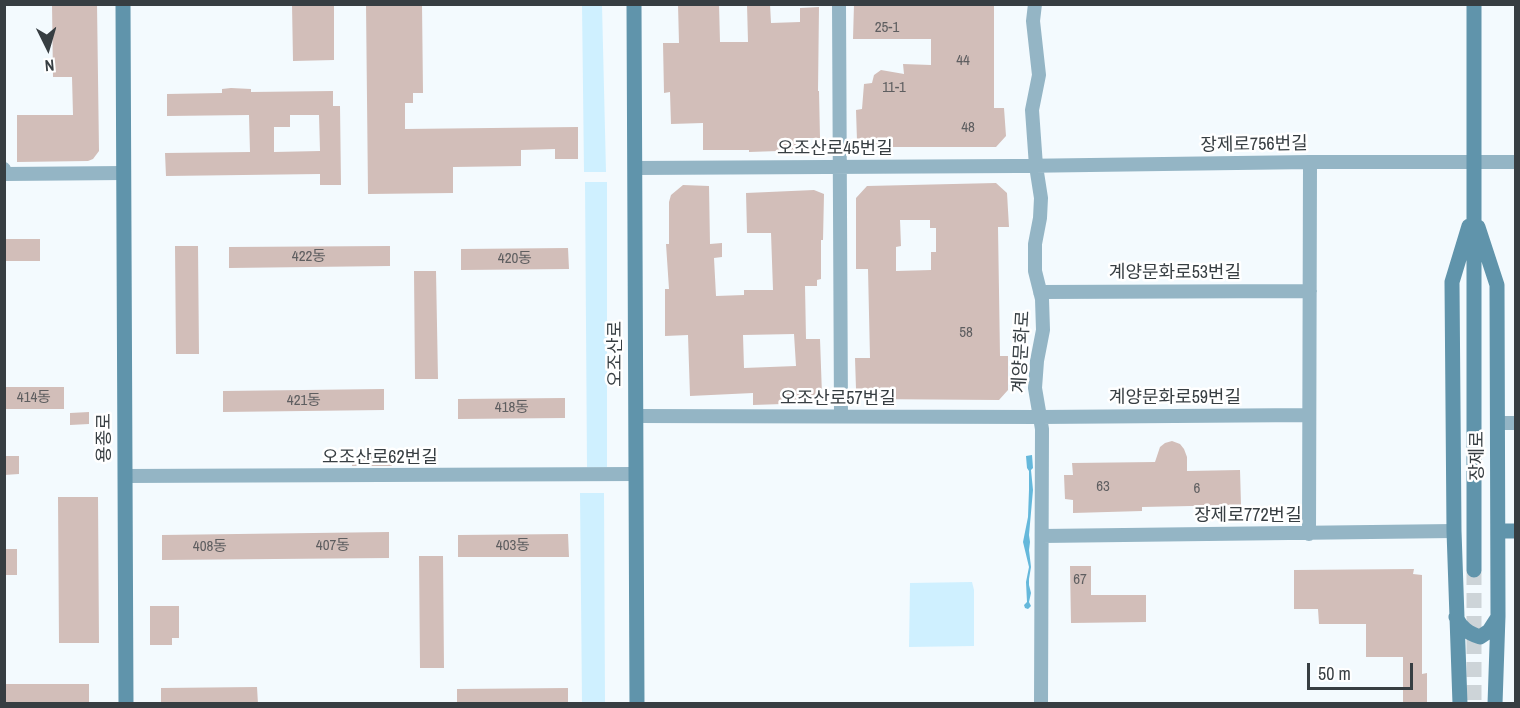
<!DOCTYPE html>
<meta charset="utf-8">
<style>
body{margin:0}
#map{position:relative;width:1520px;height:708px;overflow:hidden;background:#f3fafe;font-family:"Archivo Narrow",sans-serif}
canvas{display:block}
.frame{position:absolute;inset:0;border:6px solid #373e42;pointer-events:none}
.north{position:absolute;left:18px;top:18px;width:60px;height:60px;-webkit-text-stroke:4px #fff;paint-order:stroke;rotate:175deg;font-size:16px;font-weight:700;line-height:24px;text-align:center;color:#373e42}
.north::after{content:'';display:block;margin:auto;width:21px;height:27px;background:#373e42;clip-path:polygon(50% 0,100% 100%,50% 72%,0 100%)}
.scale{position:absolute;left:1307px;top:663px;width:106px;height:27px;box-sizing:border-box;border:3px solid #373e42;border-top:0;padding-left:8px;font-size:18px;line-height:21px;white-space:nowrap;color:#373e42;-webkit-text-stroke:4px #fff;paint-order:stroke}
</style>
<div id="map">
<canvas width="1520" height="708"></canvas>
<div class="frame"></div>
<div class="north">N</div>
<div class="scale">50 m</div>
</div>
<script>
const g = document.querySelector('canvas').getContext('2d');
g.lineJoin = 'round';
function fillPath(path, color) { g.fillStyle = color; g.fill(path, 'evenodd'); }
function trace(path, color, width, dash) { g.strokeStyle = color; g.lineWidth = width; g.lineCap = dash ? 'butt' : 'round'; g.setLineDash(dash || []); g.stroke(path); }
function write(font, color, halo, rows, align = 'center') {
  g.font = font + ' "Archivo Narrow","Noto Sans KR",sans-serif'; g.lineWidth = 5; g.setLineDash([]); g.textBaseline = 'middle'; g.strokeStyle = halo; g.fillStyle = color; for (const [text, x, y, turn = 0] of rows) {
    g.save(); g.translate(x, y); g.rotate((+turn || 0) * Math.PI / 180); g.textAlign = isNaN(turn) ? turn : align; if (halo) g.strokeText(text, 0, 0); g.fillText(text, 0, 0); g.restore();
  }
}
const green = new Path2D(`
 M582 5H602L606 172H584Z
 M585 182H607V467H587Z
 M580 493H604L605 703H582Z
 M972 582 974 590V646L909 647 910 583Z`);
const water = new Path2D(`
 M1032 455 1033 468 1031 470 1033 490 1029 535 1030 542 1029 550 1031 567 1029 579V585L1031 593 1029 602 1031 606 1028 609 1025 608 1024 605 1027 602 1026 582 1029 567 1023 542 1028 517 1029 490V471L1027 468 1026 456Z`);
const building = new Path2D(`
 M52 4H97L99 151 93 159 88 161 17 162V115H73L72 77H53Z
 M292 4H334V60L293 61Z
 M366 4H422L423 93H413V103H405V129L578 127V159H555V149L521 150V166L453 167V193L368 194Z
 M678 4H719L720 42H748L747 4H770L771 23 800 22V8L819 7 818 91H819L820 138H808V150L749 152V150H703V123L671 124 670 92 664 93 663 43H679Z
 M854 4H994V108H1004L1006 136 996 147H864L857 141 856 110 862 109 864 84 872 83 874 75 881 70 904 74 903 64 931 65V39H853Z
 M231 88 251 89V92L333 91V106H340L341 185H320V174L166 176 165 153 250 152 249 115 167 116V94L222 93V89ZM290 115H319L320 151 274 152V127H290Z
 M996 183 1007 193 1009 227H998L1000 356H1008V390L999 400 865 399 856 389 855 358H870L868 269H856V198L867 186ZM900 220H930V228H936V252H931V270L896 271V247L901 246Z
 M683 185 709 186 710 244 722 243V257L714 258 716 296 744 295V290H773L771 233H747L746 193 814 190 824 194 823 240H821V279L817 280V286H805L806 339H820L822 395 811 403 753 405V393L690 396 688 335 665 336V289H669L666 244H669V202L671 195ZM794 334 796 366 744 368 743 335Z
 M4 239H40V261H4Z
 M175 246H198L199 354H176Z
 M390 246V266L229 268V247Z
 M568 248 569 269 461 270V249Z
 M414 271H436L438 379H415Z
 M4 387H64V409H4Z
 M384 389V410L223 412V391Z
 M565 398V418L458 419V399Z
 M89 412V424L70 425V413Z
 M1172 441 1180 444 1184 449 1187 457V471L1240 470 1241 505 1142 507V511L1073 513V500L1065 499 1064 475H1073L1072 463 1155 462 1160 447 1165 443Z
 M392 454V466H352V455Z
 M4 456H19V474L4 475Z
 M58 497H98L99 643H59Z
 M389 532V558L162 560V535Z
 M568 534 569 557H458V535Z
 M4 549H17V575H4Z
 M419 556H443L444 668H420Z
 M1070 566H1091V595H1146V622L1071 623Z
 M1414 569 1413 574 1422 575V674L1427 673V704H1403V657H1366V624H1319L1318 609H1294V570Z
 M150 606H179V638H172V645H150Z
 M4 684H89V704H4Z
 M257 687 258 704H161V688Z
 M568 688V704H457V689Z`);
const secondaryTunnel = new Path2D(`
 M1474 570V704`);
const street = new Path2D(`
 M839 4 841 416
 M1035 4 1033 21 1039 75 1032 110 1036 166 1041 198 1040 218 1035 244V271L1042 299 1043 330 1037 361 1035 388 1042 429 1041 704
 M635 168 1017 166 1310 162H1516
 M4 169 5 174 124 173
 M1040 292 1310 291
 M636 416 1040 417 1309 415
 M1498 423H1516
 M125 476 636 474
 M1309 534 1310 162
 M1042 536 1454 531`);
const secondary = new Path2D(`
 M123 4 126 704
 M634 4 637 704
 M1474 4V570
 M1478 227 1497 285 1498 616 1495 704
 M1498 531H1516
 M1456 617C1461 628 1468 633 1480 637L1489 631 1498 617
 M1460 704 1454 531 1452 282 1469 226`);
const numberNames = [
 ["25-1",887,28],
 ["44",963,61],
 ["11-1",894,88],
 ["48",968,128],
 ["422동",309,257],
 ["420동",515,259],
 ["58",966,333],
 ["414동",34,398],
 ["421동",304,401],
 ["418동",512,408],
 ["63",1103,487],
 ["6",1197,489],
 ["407동",333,546],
 ["403동",513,546],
 ["408동",210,547],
 ["67",1080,580]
];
const streetNames = [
 ["장제로756번길",1254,145,-1],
 ["오조산로45번길",835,149],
 ["계양문화로53번길",1175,273],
 ["계양문화로",1022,352,-87],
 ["오조산로",616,354,-90],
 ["계양문화로59번길",1175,398],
 ["오조산로57번길",838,399],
 ["용종로",105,438,-90],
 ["장제로",1478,456,-90],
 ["오조산로62번길",380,458],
 ["장제로772번길",1248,516]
];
fillPath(green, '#cff0ff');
fillPath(water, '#65b8db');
fillPath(building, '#d2beb9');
trace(secondaryTunnel, '#cdd4d8', 15, [15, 8]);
trace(street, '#94b5c5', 14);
trace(secondary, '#6094ab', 15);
write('15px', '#5e5e60', null, numberNames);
write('18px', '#373e42', '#fff', streetNames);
</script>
